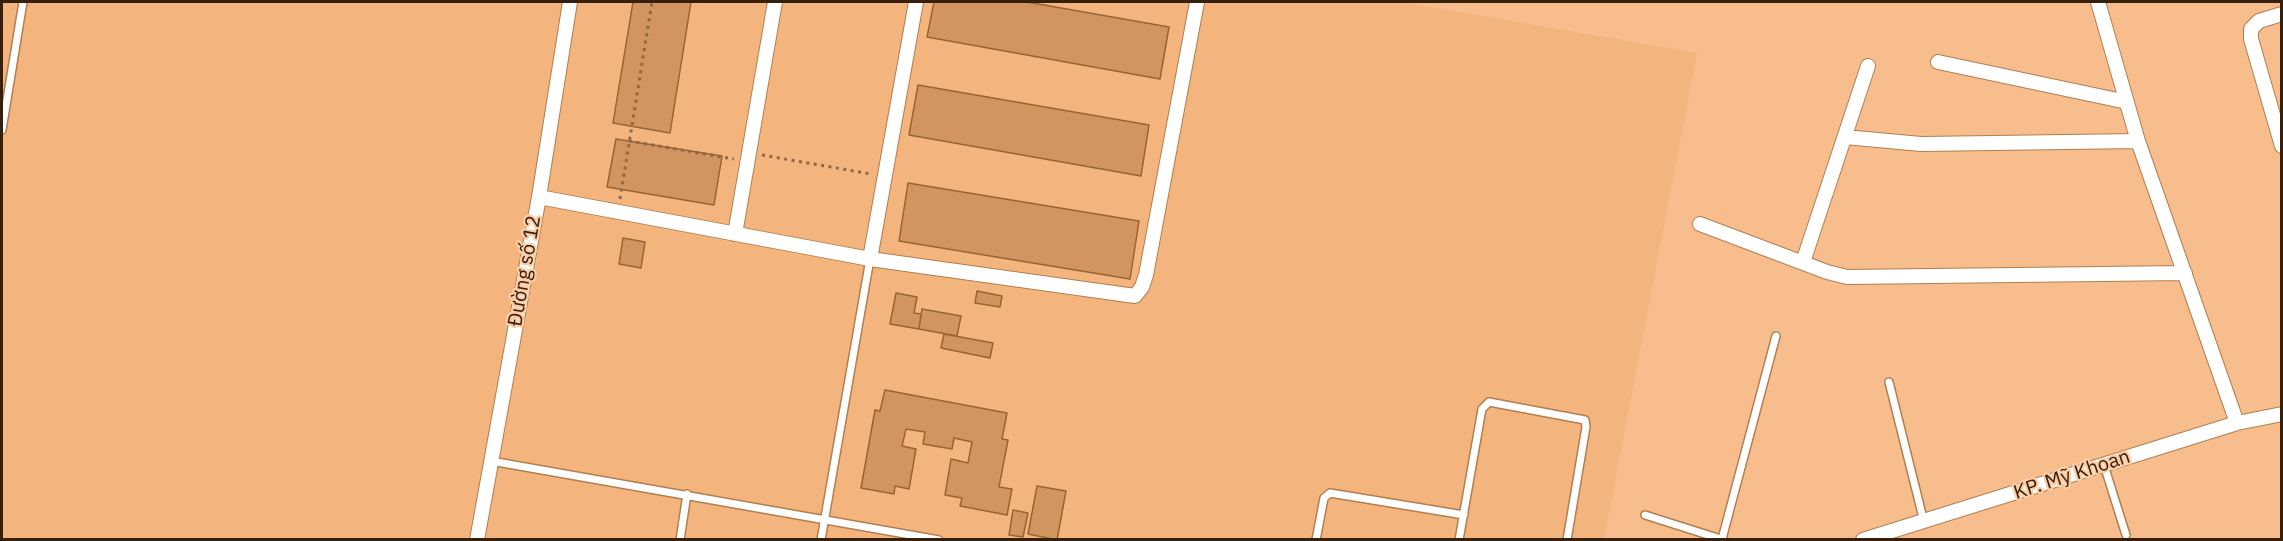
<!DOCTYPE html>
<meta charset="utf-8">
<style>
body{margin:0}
#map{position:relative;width:2283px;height:541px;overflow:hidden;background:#f7bd8c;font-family:"IBM Plex Sans",sans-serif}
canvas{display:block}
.frame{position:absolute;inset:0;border:3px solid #36200c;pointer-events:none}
</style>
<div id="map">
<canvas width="2283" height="541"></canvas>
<div class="frame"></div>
</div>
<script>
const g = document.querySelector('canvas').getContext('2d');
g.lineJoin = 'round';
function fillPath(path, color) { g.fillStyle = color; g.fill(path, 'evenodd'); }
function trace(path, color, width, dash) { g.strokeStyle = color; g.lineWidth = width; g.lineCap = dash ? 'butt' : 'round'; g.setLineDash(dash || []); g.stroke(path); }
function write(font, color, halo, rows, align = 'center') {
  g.font = font + ' "IBM Plex Sans",sans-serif'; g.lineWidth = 4.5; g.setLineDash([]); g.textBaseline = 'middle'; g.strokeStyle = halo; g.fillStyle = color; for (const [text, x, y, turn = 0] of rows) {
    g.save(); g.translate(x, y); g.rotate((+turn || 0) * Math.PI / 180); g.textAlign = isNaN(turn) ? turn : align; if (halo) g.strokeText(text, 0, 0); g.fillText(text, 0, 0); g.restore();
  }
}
const built = new Path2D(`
 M2 2H1402L1697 53 1604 539 2 540Z`);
const building = new Path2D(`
 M633 2H691L670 133 613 123Z
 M934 2H1027L1169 27 1160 79 927 37Z
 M918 85 1149 125 1141 176 909 135Z
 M616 139 722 156 714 205 607 187Z
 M908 183 1139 221 1130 279 899 241Z
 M623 238 645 242 641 268 619 264Z
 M977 291 1002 296 1000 307 975 303Z
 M896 293 917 297 914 313 921 314 919 329 890 324Z
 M922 309 961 316 957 336 919 329Z
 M944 334 993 343 990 358 941 348Z
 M885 390 1007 413 1002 439 1008 440 999 487 1012 489 1007 515 960 506 962 498 945 495 951 459 968 463 972 442 954 438 952 449 923 444 925 432 906 429 902 446 916 449 909 489 895 486 894 494 861 488 875 410 880 411Z
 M1037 486 1066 491 1057 540 1028 534Z
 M1013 510 1028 513 1023 537 1009 535Z`);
const path = new Path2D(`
 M629 141 734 159
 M762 155 871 174
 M620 199 652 2`);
const lane = new Path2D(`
 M2 130 23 2
 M1889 382 1924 522
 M491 461 939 540
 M2104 465 2126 535
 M1645 515 1724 540
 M1722 539 1776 336
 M680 540 687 494
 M821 540 870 259
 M1316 540 1324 498 1330 493 1464 515
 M1459 540 1482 409 1489 402 1585 420 1586 427 1567 540`);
const street = new Path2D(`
 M2098 2 2138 141 2237 423
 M2282 14 2259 21 2251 29V39L2282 146
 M1938 62 2127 102
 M1845 137 1921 144 2138 141
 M539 197 870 259 1135 296 1142 287 1146 275 1197 2
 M1700 224 1827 272 1847 277 2185 273
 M735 234 775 2
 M870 259 916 2
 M1803 262 1868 66
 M477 540 539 197 570 2
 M1863 540 2237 423 2282 414`);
const streetNames = [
 ["Đường số 12",525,271,-80],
 ["KP. Mỹ Khoan",2072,475,-18]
];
fillPath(built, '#f4b47d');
fillPath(building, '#d2955f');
trace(building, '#986433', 1.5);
trace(lane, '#b47e4e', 10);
trace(street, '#b47e4e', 16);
trace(path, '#8d6746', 3, [3, 4.5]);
trace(lane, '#fff', 7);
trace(street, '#fff', 14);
write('20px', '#36200c', '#fccda6', streetNames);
</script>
